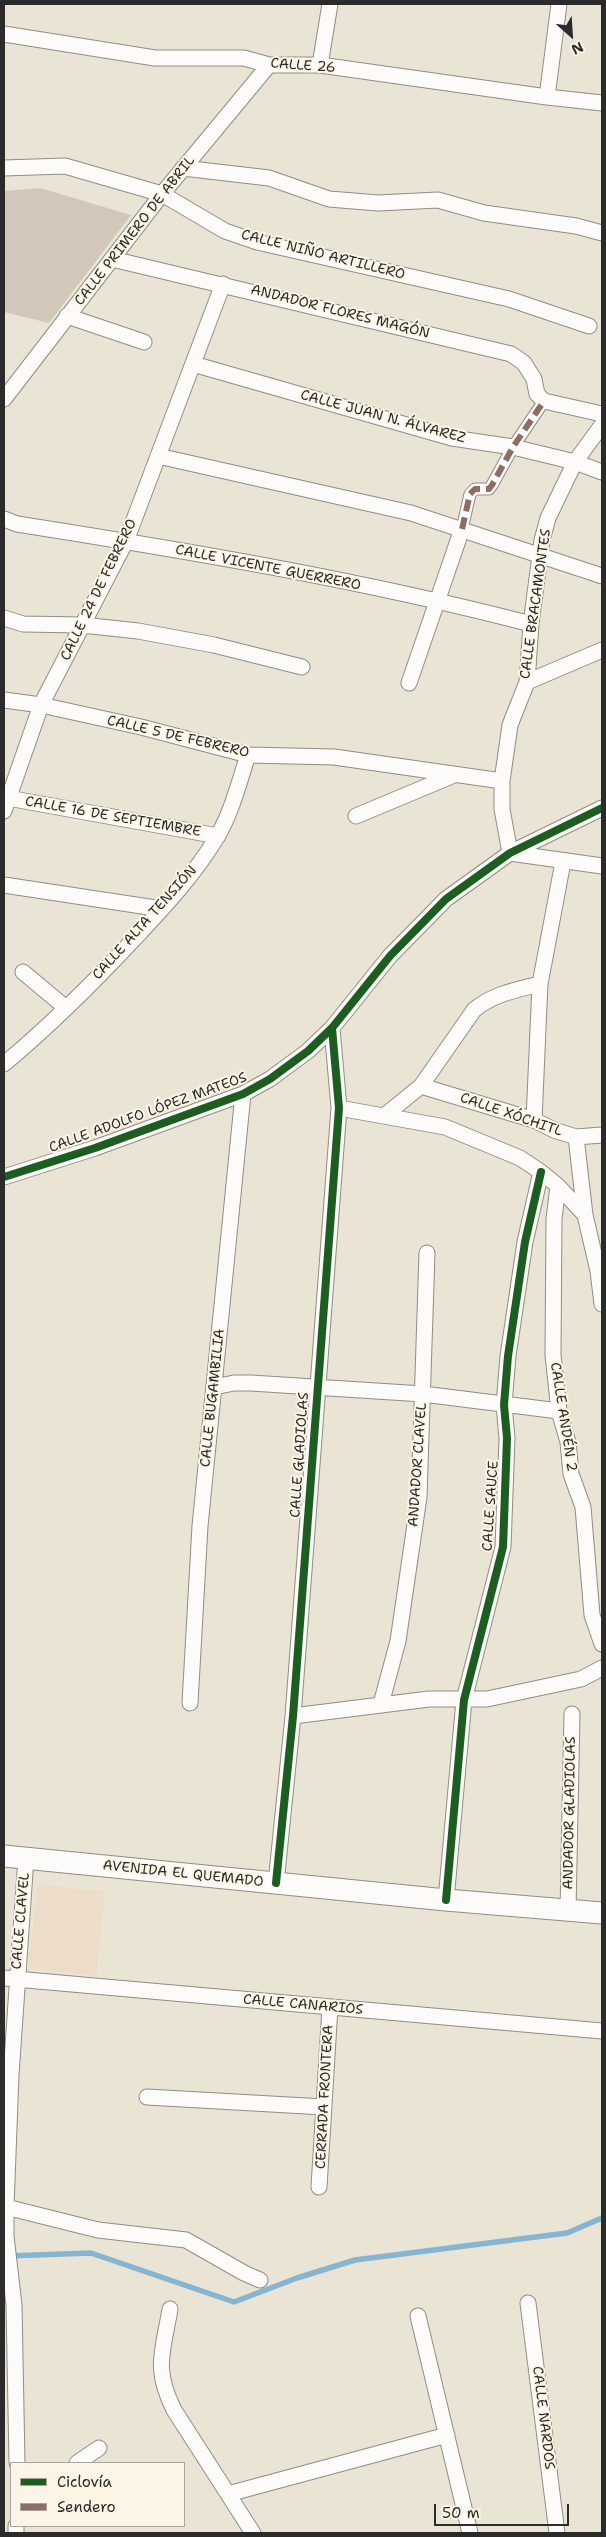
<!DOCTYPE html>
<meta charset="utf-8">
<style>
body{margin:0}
#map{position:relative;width:606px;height:2537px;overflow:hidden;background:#eae4d4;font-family:"Shantell Sans",sans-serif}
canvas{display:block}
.frame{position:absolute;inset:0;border:5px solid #2b2b2b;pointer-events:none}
.legend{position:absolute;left:10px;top:2462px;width:175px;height:65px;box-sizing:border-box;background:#fcf5e5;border:1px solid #a8a49b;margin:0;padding:6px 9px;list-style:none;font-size:15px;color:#2b2b2b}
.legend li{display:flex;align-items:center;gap:10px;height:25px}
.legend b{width:25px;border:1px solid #a8a49b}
.north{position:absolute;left:546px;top:10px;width:50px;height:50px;-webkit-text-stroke:4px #fcf5e5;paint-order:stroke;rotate:154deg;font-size:14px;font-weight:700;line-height:20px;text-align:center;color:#2b2b2b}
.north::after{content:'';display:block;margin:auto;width:18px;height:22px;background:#2b2b2b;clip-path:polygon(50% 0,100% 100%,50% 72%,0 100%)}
.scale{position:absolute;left:434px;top:2504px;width:135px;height:22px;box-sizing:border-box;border:2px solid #2b2b2b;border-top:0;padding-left:6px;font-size:15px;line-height:18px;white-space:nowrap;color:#2b2b2b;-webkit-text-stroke:4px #fcf5e5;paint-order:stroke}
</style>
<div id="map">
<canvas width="606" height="2537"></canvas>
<div class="frame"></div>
<ul class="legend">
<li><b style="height:6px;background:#1b5e20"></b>Ciclovía</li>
<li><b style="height:6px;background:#8d6e63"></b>Sendero</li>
</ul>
<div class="north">N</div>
<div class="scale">50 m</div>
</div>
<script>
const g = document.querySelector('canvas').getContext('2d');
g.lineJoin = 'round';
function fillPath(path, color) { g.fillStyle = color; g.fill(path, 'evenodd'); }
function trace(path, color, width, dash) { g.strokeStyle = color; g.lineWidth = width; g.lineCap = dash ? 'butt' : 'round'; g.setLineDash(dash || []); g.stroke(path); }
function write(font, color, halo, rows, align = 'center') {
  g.font = font + ' "Shantell Sans",sans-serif'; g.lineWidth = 4; g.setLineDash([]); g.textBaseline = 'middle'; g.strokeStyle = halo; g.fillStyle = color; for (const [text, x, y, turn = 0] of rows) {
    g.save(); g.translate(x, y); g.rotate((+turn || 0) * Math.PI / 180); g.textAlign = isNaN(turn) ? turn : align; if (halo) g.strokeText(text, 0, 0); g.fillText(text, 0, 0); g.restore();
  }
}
const built = new Path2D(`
 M38 1884 105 1892 96 1976 28 1968Z`);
const stream = new Path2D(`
 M8 2256 91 2253 234 2302 297 2278 355 2260 567 2233 602 2218`);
const building = new Path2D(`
 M40 188 131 215 49 323 4 312V191Z`);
const pedestrian = new Path2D(`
 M462 529 470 494 475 489H489L492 485 513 447 544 401`);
const minor = new Path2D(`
 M4 34 155 58H244L269 65H320L547 97 602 103
 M320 65 330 4
 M547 97 559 4
 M4 168 65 166 162 194 225 231 257 242 509 299 589 326
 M183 168 269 178 329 199 378 203 438 200 484 213 576 226 602 233
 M112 259 511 354 524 363 534 379 537 394 544 401 602 414
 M67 316 144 342
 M193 364 452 438 513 447 575 462 602 472
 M4 399 162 194 269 65
 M158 456 411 513 602 576
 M4 519 17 524C189 551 362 580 531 624
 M4 618 23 624 82 625 138 631 214 645 302 667
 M527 682 602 650
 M409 683 462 529
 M4 700 41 705 141 727 248 755 334 757 502 781
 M8 798 218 836
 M4 811 41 705 126 541 223 284
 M356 816 454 775
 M510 853 502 809V781L510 725 527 682 531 624 542 540 548 518 575 462 602 425
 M510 853 602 866
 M4 885 162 909
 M23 972 66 1008
 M4 1064C51 1025 94 982 136 937 165 906 195 874 217 837 232 812 239 782 248 755
 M421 1086 534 1120 554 1130 576 1137 602 1135
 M339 1108 445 1127 520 1158 541 1172 558 1186 585 1215 598 1271 602 1304
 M384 1116 421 1086 474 1010C493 994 516 990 540 984
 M534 1120 540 984 563 862
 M576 1137 585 1215
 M4 1177 95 1148 243 1094 270 1079 308 1051 332 1028 390 956 446 899 510 853 602 808
 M558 1186 554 1219 553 1355 559 1411 568 1442 571 1474 583 1507 592 1615 602 1644
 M214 1387 234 1383H251L423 1394 559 1411
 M190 1703 200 1526 243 1094
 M381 1704 398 1641 419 1497 427 1253
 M293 1716 429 1699H487L581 1679 602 1668
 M276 1883 293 1716 339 1108 332 1028
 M446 1900 464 1700 503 1547 507 1438 504 1405 508 1356 525 1242 541 1172
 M568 1911 572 1714
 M4 1978 602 2031
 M147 2097 324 2107
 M319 2187 330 2007
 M6 2207 98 2230 186 2240 244 2273 260 2280
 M528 2303 557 2533
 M170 2309C163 2352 153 2368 174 2410L253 2533
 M418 2316 470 2533
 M17 2463 14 2305 6 2236V2207L11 2075 26 1858
 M77 2463 99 2448
 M228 2494 447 2435
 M16 2533V2526`);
const secondary = new Path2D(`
 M4 1856 446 1900 602 1913`);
const quiet = new Path2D(`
 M462 529 470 494 475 489H489L492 485 513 447 544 401`);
const cycleway = new Path2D(`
 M4 1177 95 1148 243 1094 270 1079 308 1051 332 1028 390 956 446 899 510 853 602 808
 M276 1883 293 1716 339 1108 332 1028
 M446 1900 464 1700 503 1547 507 1438 504 1405 508 1356 525 1242 541 1172`);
const streetNames = [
 ["CALLE 26",303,66,4],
 ["CALLE PRIMERO DE ABRIL",135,231,-52],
 ["CALLE NIÑO ARTILLERO",323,255,14],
 ["ANDADOR FLORES MAGÓN",340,312,14],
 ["CALLE JUAN N. ÁLVAREZ",383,417,15],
 ["CALLE VICENTE GUERRERO",268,568,11],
 ["CALLE 24 DE FEBRERO",99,590,-64],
 ["CALLE BRACAMONTES",536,604,-82],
 ["CALLE 5 DE FEBRERO",178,737,13],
 ["CALLE 16 DE SEPTIEMBRE",113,817,10],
 ["CALLE ALTA TENSIÓN",145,923,-48],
 ["CALLE ADOLFO LÓPEZ MATEOS",148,1113,-20],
 ["CALLE XÓCHITL",511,1115,19],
 ["CALLE BUGAMBILIA",213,1398,-84],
 ["CALLE ANDÉN 2",563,1417,81],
 ["CALLE GLADIOLAS",300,1455,-86],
 ["ANDADOR CLAVEL",418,1465,-86],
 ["CALLE SAUCE",491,1506,-86],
 ["ANDADOR GLADIOLAS",570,1813,-89],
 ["AVENIDA EL QUEMADO",183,1874,6],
 ["CALLE CLAVEL",21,1921,-85],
 ["CALLE CANARIOS",303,2005,5],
 ["CERRADA FRONTERA",325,2097,-87],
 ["CALLE NARDOS",543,2418,83]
];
fillPath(built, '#eddcc7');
trace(stream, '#85b5d1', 5.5);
fillPath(building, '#d3c7ba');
trace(pedestrian, '#908d85', 13);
trace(minor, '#908d85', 17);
trace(secondary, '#908d85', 23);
trace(pedestrian, '#fcfbf9', 11);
trace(minor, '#fcfbf9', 15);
trace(secondary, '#fcfbf9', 21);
trace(quiet, '#8d6e63', 6, [12, 6]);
trace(cycleway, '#1b5e20', 8);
write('14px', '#2b2b2b', '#fcf5e5', streetNames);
</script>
